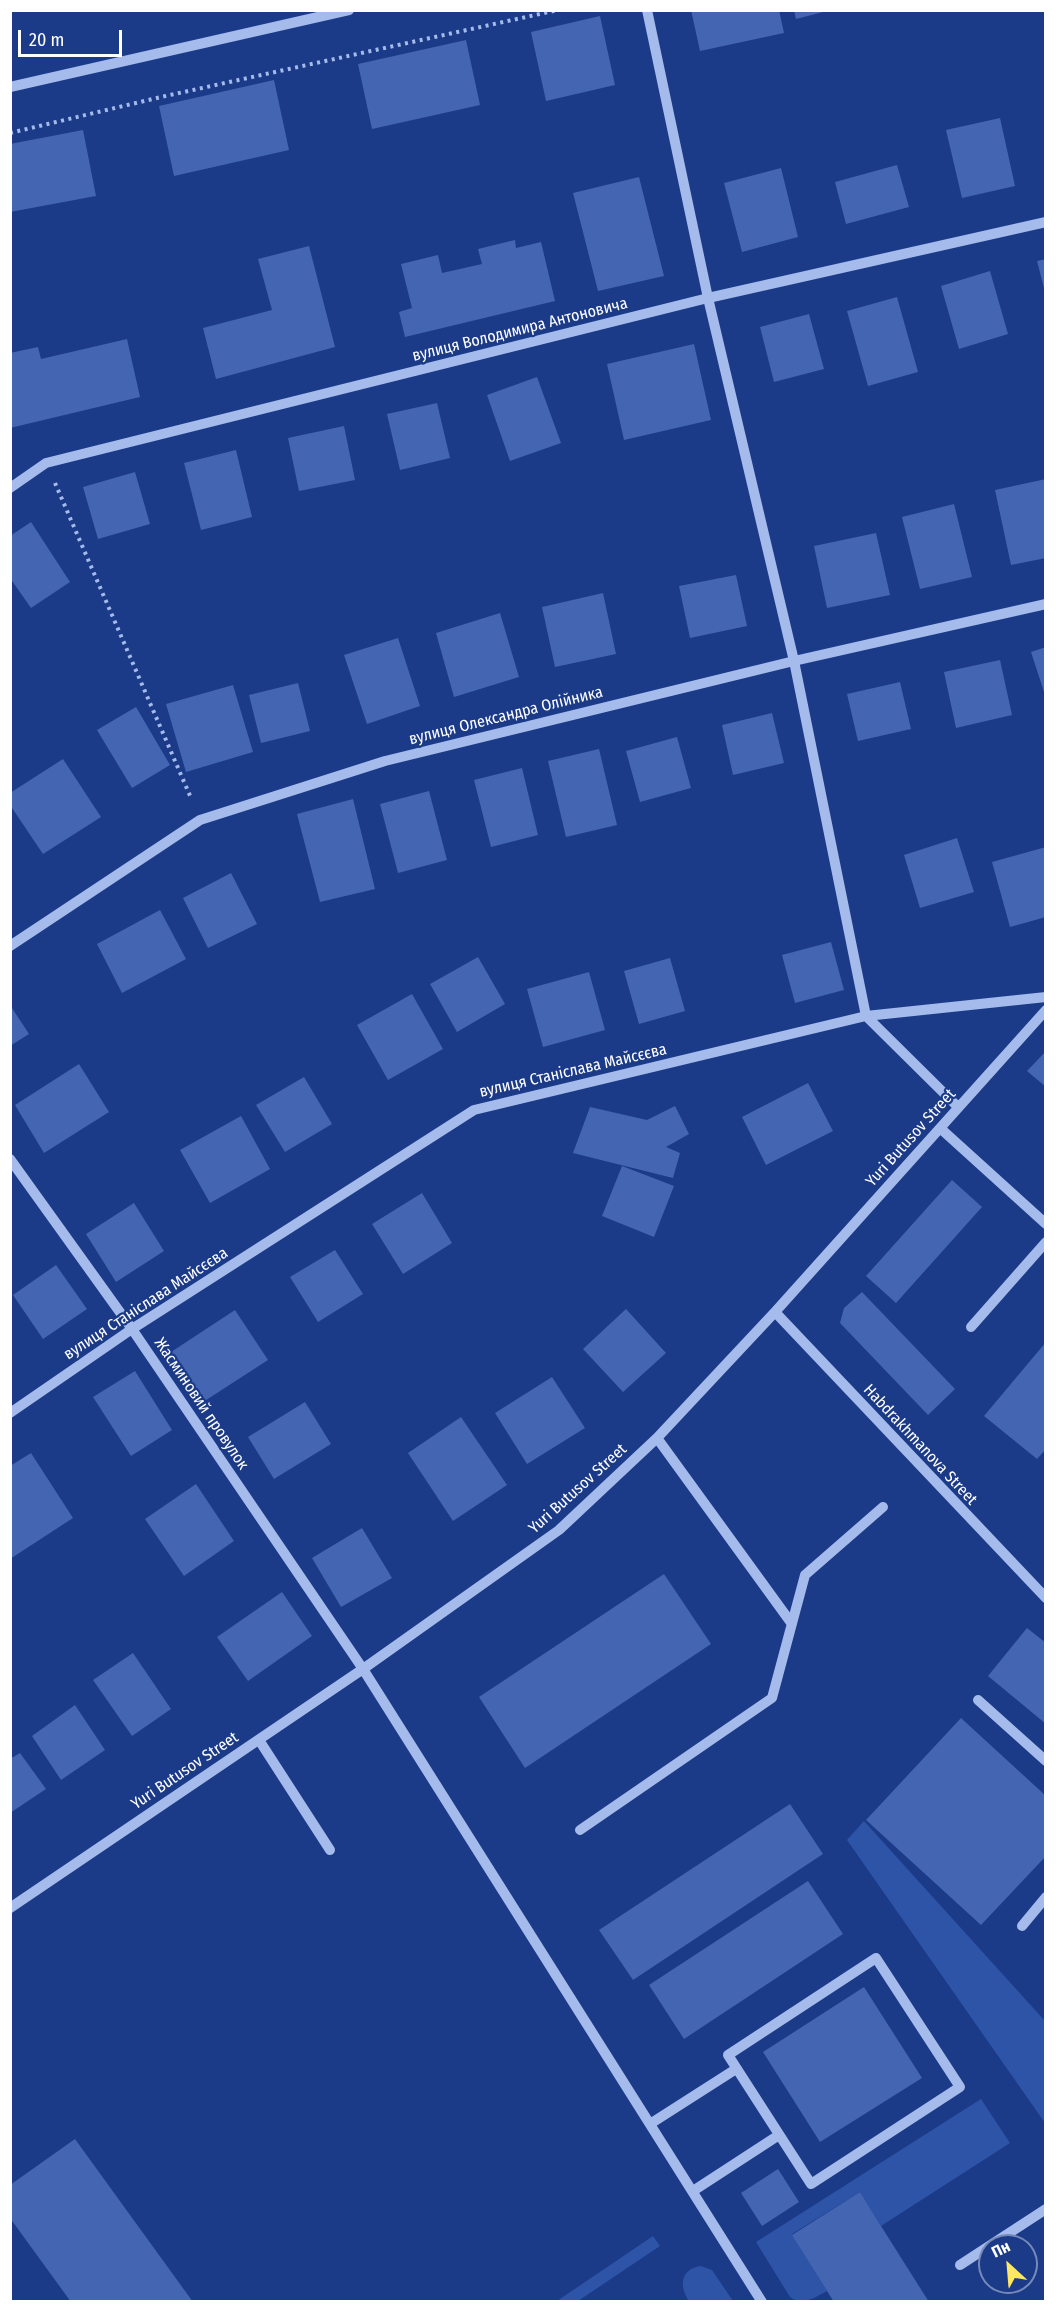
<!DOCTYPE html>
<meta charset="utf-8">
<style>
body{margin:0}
#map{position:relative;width:1056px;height:2312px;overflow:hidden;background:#1b3b89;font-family:"Fira Sans Condensed",sans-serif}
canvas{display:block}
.frame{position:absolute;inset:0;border:12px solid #fff;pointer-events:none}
.north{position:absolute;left:978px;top:2234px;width:60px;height:60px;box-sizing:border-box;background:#1b3b89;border:2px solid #7689b8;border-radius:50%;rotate:334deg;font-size:16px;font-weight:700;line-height:24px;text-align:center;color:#fff}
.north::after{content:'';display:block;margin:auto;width:21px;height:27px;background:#fee761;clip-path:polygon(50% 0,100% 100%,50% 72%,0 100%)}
.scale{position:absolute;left:18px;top:30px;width:104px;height:27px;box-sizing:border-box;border:3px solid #fff;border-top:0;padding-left:8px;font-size:18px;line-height:21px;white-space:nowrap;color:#fff;-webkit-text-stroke:4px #1b3b89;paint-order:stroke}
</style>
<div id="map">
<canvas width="1056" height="2312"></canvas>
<div class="frame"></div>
<div class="north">Пн</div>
<div class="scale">20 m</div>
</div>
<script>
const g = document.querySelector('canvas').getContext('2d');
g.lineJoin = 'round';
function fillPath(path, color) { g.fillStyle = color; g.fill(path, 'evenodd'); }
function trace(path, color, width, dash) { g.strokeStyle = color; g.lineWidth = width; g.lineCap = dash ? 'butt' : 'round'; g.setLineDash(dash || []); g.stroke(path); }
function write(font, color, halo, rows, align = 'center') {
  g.font = font + ' "Fira Sans Condensed",sans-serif'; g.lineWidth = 4.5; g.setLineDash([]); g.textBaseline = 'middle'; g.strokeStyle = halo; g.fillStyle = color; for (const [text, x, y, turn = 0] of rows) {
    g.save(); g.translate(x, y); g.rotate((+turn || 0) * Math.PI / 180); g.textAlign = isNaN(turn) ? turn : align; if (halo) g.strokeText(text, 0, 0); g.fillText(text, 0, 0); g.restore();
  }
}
const green = new Path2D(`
 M864 1821 1045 2021V2123L847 1840Z
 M981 2099 1010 2143 881 2226 860 2192 792 2234 827 2291C815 2297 803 2307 790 2297L756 2242Z
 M653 2236 660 2246 578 2301H557Z
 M701 2266 712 2270 733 2301H689C679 2286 680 2269 701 2266Z`);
const building = new Path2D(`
 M691 10H779L784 33 700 51Z
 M794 10H827V11L796 19Z
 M600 16 615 85 546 101 531 32Z
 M466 40 480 105 372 129 358 64Z
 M274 80 289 150 174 176 159 106Z
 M1000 118 1015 186 962 198 946 130Z
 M83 130 96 196 10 212V144Z
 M897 165 909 207 846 224 835 182Z
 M781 168 798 237 742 252 724 183Z
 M639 177 664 276 598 291 573 193Z
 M515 240 516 248 541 242 555 301 405 337 399 312 412 308 401 264 438 255 442 273 482 264 478 249Z
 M309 246 335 347 216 379 203 328 272 310 258 259Z
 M1046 259V292H1045L1037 261Z
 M990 271 1008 334 959 349 941 286Z
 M897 297 918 372 868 386 847 311Z
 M809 314 824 369 774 382 760 327Z
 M127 339 140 397 10 428V353L38 347 41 359Z
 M694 344 711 420 624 440 607 364Z
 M537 377 561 443 510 461 487 395Z
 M437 403 450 458 400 470 387 414Z
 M344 426 355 480 299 491 288 438Z
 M236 450 252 517 201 530 184 463Z
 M135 472 150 524 98 539 83 487Z
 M1046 479V558L1011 565 995 490Z
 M954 504 972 577 920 589 902 517Z
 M31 522 70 582 31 608 10 578V536Z
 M876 533 890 595 827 608 814 546Z
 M736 575 747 626 690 638 679 586Z
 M603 593 616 654 555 667 542 607Z
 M500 613 519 677 454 697 436 633Z
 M398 638 420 706 367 724 344 655Z
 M1046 647V695H1045L1031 652Z
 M1000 660 1012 715 956 728 944 672Z
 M900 682 911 729 858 741 847 694Z
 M298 683 310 731 261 743 249 695Z
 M233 685 253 752 186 772 166 704Z
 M136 707 170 765 132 788 97 730Z
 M772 713 784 763 733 775 722 725Z
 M677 737 691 788 640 802 626 751Z
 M599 749 617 825 566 837 548 761Z
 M63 759 101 817 43 854 10 805V793Z
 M522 768 538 835 491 847 474 780Z
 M429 791 447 860 398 873 380 804Z
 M353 799 375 889 320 902 297 814Z
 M957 838 974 892 920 908 904 855Z
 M1046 847V917L1010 927 992 862Z
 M231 873 257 924 208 948 183 898Z
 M160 910 186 959 122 993 97 944Z
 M831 942 844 990 795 1003 782 955Z
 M478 957 505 1004 457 1032 430 984Z
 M670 958 685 1011 639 1024 624 971Z
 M589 972 605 1030 543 1047 527 989Z
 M412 994 443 1049 388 1080 357 1025Z
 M10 1005 29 1034 10 1046Z
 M1046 1051V1087L1027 1071Z
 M79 1064 109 1112 44 1153 15 1105Z
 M304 1077 332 1124 285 1152 256 1105Z
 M808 1083 833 1131 766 1165 742 1117Z
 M675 1106 689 1134 666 1147 680 1153 673 1178 573 1153 590 1107 647 1120Z
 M241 1116 270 1169 210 1203 180 1150Z
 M622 1166 674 1186 654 1237 602 1216Z
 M952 1180 982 1207 896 1303 866 1276Z
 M422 1193 452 1243 403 1274 372 1224Z
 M134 1203 164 1251 116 1282 86 1234Z
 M335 1250 363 1294 318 1322 290 1277Z
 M56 1265 87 1309 43 1339 13 1295Z
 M862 1292 955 1389 928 1415 840 1323 844 1308Z
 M626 1309 666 1353 623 1392 583 1349Z
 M235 1310 268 1360 200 1404 168 1354Z
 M1046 1342V1449L1037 1459 984 1416Z
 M135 1371 172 1430 131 1456 93 1397Z
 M552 1377 585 1428 527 1464 495 1413Z
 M305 1402 331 1444 274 1479 248 1437Z
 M461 1417 507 1485 453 1521 408 1453Z
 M31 1453 73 1518 10 1559V1466Z
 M196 1484 234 1541 184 1576 145 1519Z
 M362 1528 392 1578 341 1607 312 1558Z
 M664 1574 711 1644 525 1768 479 1697Z
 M282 1592 312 1636 248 1681 217 1637Z
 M1027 1628 1046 1643V1724L988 1676Z
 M133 1653 171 1709 132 1736 93 1680Z
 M75 1705 105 1750 61 1780 32 1736Z
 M961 1718 1046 1796V1856L981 1925 866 1820Z
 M20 1753 46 1789 10 1813V1759Z
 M790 1804 823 1854 633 1980 599 1930Z
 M808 1881 843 1934 684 2039 649 1985Z
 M864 1987 922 2078 820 2142 763 2052Z
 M75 2139 193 2302H71L10 2218V2185Z
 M778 2169 799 2202 762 2226 741 2193Z
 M860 2192 881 2226 929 2302H834L827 2291 792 2235Z`);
const path = new Path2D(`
 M10 133 161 97 558 10
 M55 483 191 798`);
const minor = new Path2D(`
 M647 10 708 298 794 661 866 1016 958 1107
 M10 87 349 10
 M10 488 46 463 708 298 1046 222
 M10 946 200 820 385 761 794 661 1046 604
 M940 1128 1046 1224
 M10 1159 132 1329 363 1669 762 2302
 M775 1312 1046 1598
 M971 1327 1046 1242
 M10 1413 132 1329 474 1110 866 1016 1046 997
 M657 1438 792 1624
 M978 1700 1046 1761
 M259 1740 330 1850
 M580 1830 772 1698 805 1575 883 1507
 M10 1908 363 1669 559 1530 657 1438 775 1312 1046 1010
 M1022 1926 1046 1897
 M876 1958 960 2087 811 2184 728 2055Z
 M650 2124 736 2069
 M693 2191 779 2135
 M960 2265 1046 2209`);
const streetNames = [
 ["вулиця Володимира Антоновича",520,330,-14],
 ["вулиця Олександра Олійника",506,716,-14],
 ["вулиця Станіслава Майсєєва",573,1071,-13],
 ["Yuri Butusov Street",911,1138,-48],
 ["вулиця Станіслава Майсєєва",146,1304,-33],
 ["Жасминовий провулок",201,1404,56],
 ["Habdrakhmanova Street",920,1445,47],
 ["Yuri Butusov Street",578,1489,-42],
 ["Yuri Butusov Street",185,1771,-34]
];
fillPath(green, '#2e54a7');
fillPath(building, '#4465b2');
trace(path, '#a5bbec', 4, [3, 4.5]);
trace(minor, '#a5bbec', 10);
write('16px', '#fff', '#1b3b89', streetNames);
</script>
